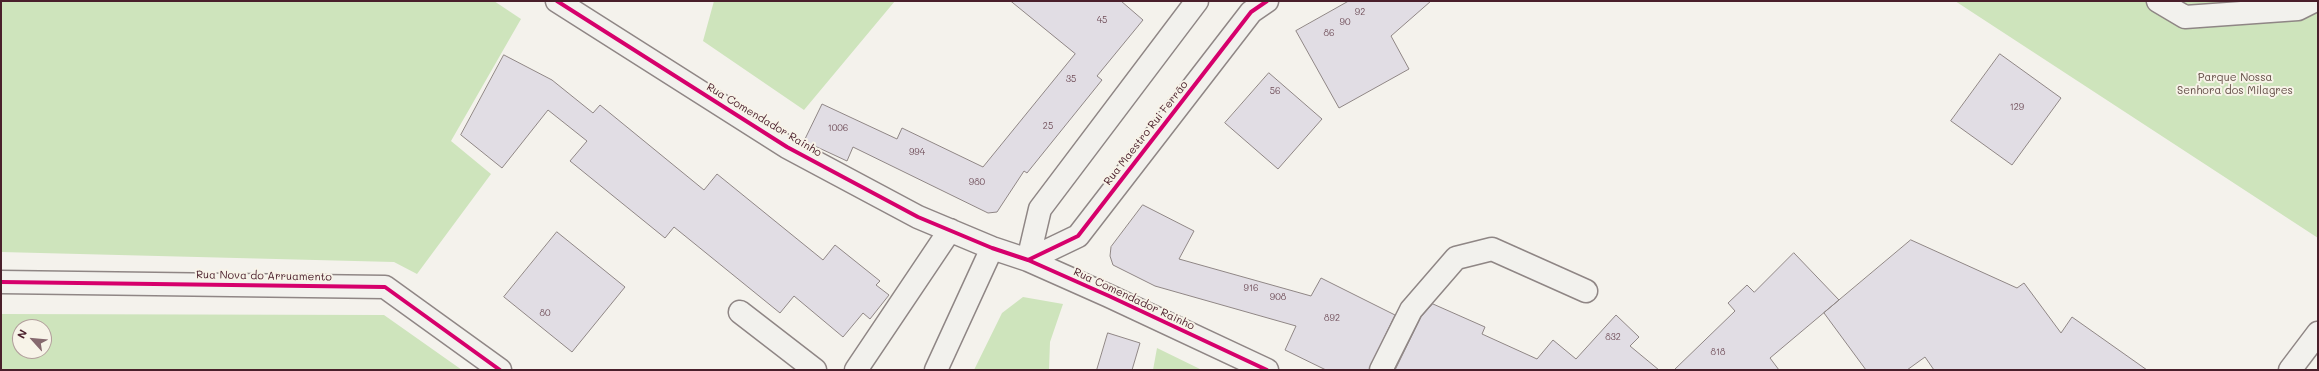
<!DOCTYPE html>
<meta charset="utf-8">
<style>
body{margin:0}
#map{position:relative;width:2319px;height:371px;overflow:hidden;background:#f4f2ec;font-family:Mali,sans-serif}
canvas{display:block}
.frame{position:absolute;inset:0;border:2px solid #4a1f2b;pointer-events:none}
.north{position:absolute;left:12px;top:319px;width:40px;height:40px;box-sizing:border-box;background:#f7f3e8;border:1px solid #b29e9c;border-radius:50%;rotate:297deg;font-size:11px;font-weight:700;line-height:16px;text-align:center;color:#4a1f2b}
.north::after{content:'';display:block;margin:auto;width:14px;height:18px;background:#86696f;clip-path:polygon(50% 0,100% 100%,50% 72%,0 100%)}
</style>
<div id="map">
<canvas width="2319" height="371"></canvas>
<div class="frame"></div>
<div class="north">N</div>
</div>
<script>
const g = document.querySelector('canvas').getContext('2d');
g.lineJoin = 'round';
function fillPath(path, color) { g.fillStyle = color; g.fill(path, 'evenodd'); }
function trace(path, color, width, dash) { g.strokeStyle = color; g.lineWidth = width; g.lineCap = dash ? 'butt' : 'round'; g.setLineDash(dash || []); g.stroke(path); }
function write(font, color, halo, rows, align = 'center') {
  g.font = font + ' Mali,sans-serif'; g.lineWidth = 4; g.setLineDash([]); g.textBaseline = 'middle'; g.strokeStyle = halo; g.fillStyle = color; for (const [text, x, y, turn = 0] of rows) {
    g.save(); g.translate(x, y); g.rotate((+turn || 0) * Math.PI / 180); g.textAlign = isNaN(turn) ? turn : align; if (halo) g.strokeText(text, 0, 0); g.fillText(text, 0, 0); g.restore();
  }
}
const green = new Path2D(`
 M1 1H494L521 19 451 141 491 174 417 274 394 262 1 252Z
 M714 1H895L804 110 703 41Z
 M1954 1H2318V238L1955 1Z
 M1023 297 1063 304 1050 342 1049 370H974L1002 313Z
 M1 314 384 315 462 370H1ZM20 327H44V351H20Z
 M1157 348 1202 370H1153Z`);
const building = new Path2D(`
 M1011 1H1121L1143 20 1097 76 1102 80 1027 173 1024 171 997 212 988 213 853 147 847 161 804 141 822 104 897 139 902 128 983 167 1075 54Z
 M1349 1H1431L1391 36 1409 69 1339 108 1296 31Z
 M2000 54 2061 98 2012 165 1951 121Z
 M504 55 552 80 593 113 600 105 704 190 717 174 823 260 835 245 880 281 876 285 889 295 870 319 863 313 843 337 794 296 780 313 674 227 665 238 570 161 587 141 548 110 502 168 461 135Z
 M1269 73 1322 119 1278 169 1225 123Z
 M1143 205 1194 231 1179 259 1311 296 1321 278 1395 315 1369 370H1326L1285 350 1296 326 1155 286 1113 265 1110 256 1111 247Z
 M557 232 625 287 572 352 504 297Z
 M1911 240 2017 288 2024 283 2061 333 2072 317 2147 370H1934L1925 357 1907 370H1866L1824 313Z
 M1794 253 1839 300 1770 358 1779 370H1674L1735 311 1728 303 1747 285 1754 292Z
 M1433 304 1485 327 1482 334 1537 359 1553 340 1576 359 1616 315 1639 337 1630 346 1659 370H1395L1421 317Z
 M1108 333 1140 343 1132 370H1097Z`);
const minor = new Path2D(`
 M557 1 787 147 918 217 992 248 1028 260 1109 296 1267 370
 M2158 1 2185 17 2298 9 2314 1
 M1028 260 1078 236 1251 12 1267 1
 M1028 260 1040 209 1197 1
 M1 282 385 287 500 370
 M740 312 815 370
 M856 370 950 230
 M936 370 992 248
 M1381 370 1411 310 1456 258 1492 249 1586 291
 M2290 370 2318 333`);
const cycleway = new Path2D(`
 M557 1 787 147 918 217 992 248 1028 260 1109 296 1267 370
 M1028 260 1078 236 1251 12 1267 1
 M1 282 385 287 500 370`);
const numberNames = [
 ["92",1360,12],
 ["45",1102,20],
 ["90",1345,22],
 ["86",1329,33],
 ["35",1071,79],
 ["56",1275,91],
 ["129",2017,107],
 ["25",1048,126],
 ["1006",838,128],
 ["994",917,152],
 ["980",977,182],
 ["916",1251,288],
 ["908",1278,297],
 ["80",545,313],
 ["892",1332,318],
 ["832",1613,337],
 ["818",1718,352]
];
const parkNames = [
 ["Parque Nossa",2235,78],
 ["Senhora dos Milagres",2235,91]
];
const streetNames = [
 ["Rua Comendador Raínho",764,120,31],
 ["Rua Maestro Rui Ferrão",1146,133,-52],
 ["Rua Nova do Arruamento",264,276,1],
 ["Rua Comendador Rainho",1134,299,25]
];
fillPath(green, '#cee4bc');
fillPath(building, '#e1dde4');
trace(building, '#8f8685', 1);
trace(minor, '#8f8685', 25);
trace(minor, '#f2f1ed', 22);
trace(cycleway, '#d6006c', 4);
write('9px', '#704e59', null, numberNames);
write('11px', '#634d46', '#f7f3e8', parkNames);
write('11px', '#4a1f2b', '#f7f3e8', streetNames);
</script>
